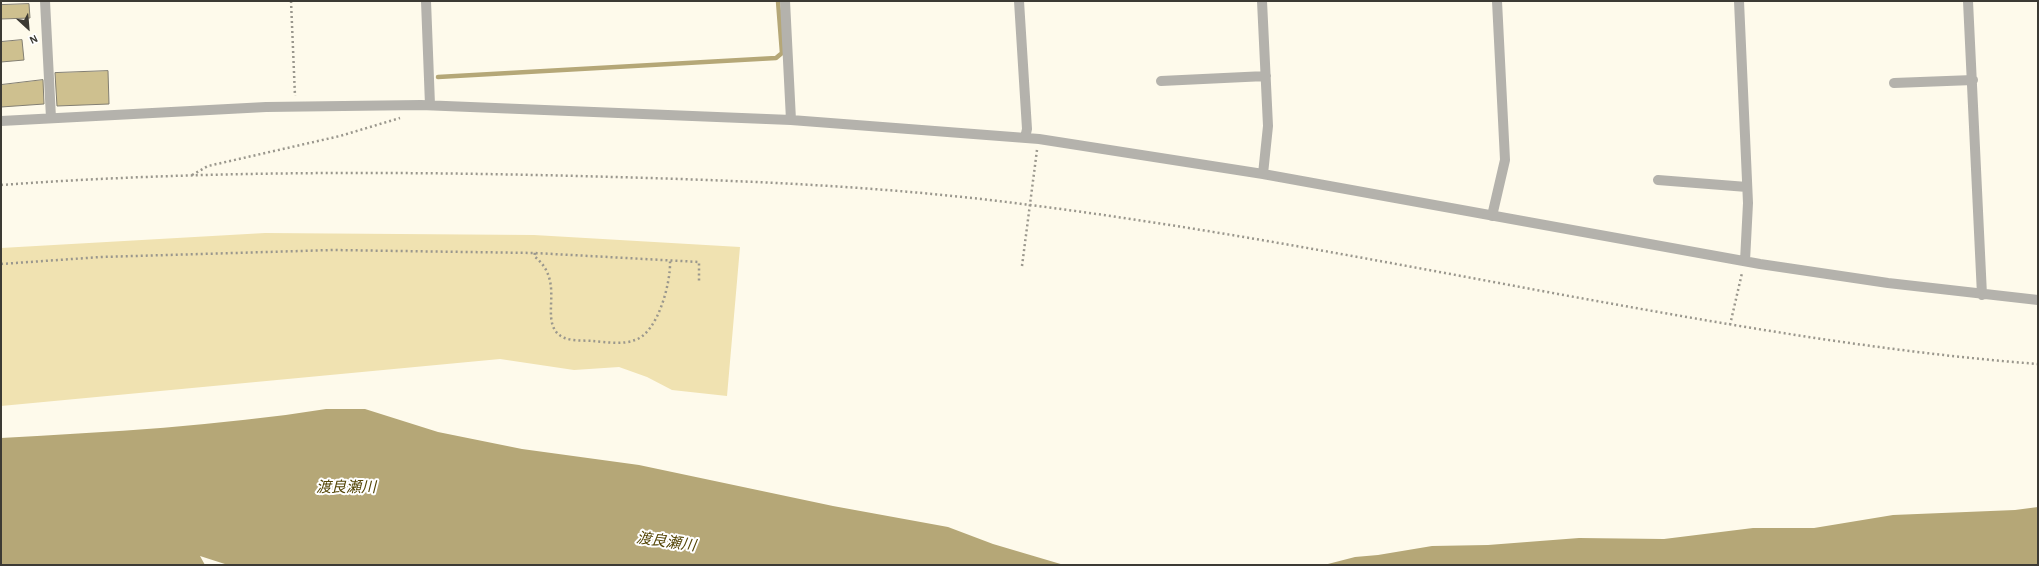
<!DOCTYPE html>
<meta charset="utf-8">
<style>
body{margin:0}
#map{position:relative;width:2039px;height:566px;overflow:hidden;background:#fefaeb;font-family:"Alegreya Sans",sans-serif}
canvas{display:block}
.frame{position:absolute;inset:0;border:2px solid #3c3a34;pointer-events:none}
.north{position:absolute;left:8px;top:8px;width:40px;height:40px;-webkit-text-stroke:3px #fff;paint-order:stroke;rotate:154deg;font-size:11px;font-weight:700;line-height:16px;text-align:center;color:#3c3a34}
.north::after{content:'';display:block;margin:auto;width:14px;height:18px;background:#3c3a34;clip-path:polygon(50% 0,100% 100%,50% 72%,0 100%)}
</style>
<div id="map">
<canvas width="2039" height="566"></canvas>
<div class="frame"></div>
<div class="north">N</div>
</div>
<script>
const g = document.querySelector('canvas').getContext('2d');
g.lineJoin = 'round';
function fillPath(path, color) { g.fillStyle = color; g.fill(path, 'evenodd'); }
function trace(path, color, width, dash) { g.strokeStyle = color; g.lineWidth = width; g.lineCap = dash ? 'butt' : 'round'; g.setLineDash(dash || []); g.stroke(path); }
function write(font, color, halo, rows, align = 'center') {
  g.font = font + ' "Alegreya Sans","Noto Sans JP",sans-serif'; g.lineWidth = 4; g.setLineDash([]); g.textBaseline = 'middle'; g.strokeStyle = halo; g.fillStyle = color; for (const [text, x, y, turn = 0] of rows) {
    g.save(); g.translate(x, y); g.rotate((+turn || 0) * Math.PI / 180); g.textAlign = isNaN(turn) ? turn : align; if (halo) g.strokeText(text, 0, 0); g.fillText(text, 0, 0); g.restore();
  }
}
const green = new Path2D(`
 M265 233 534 235 740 247 727 396 672 390 647 377 619 367 574 370 500 359 1 406V248Z`);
const water = new Path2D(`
 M326 409H365L438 432 522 449 639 465 833 506 948 527 993 544 1064 565H228L200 556 205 565H1V438C109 432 219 426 326 409Z
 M2038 507V565H1324L1355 557 1378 555 1432 546 1488 545 1579 538 1664 539 1753 528H1814L1893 515 2015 510Z`);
const stream = new Path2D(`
 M438 77 776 58 782 53 778 1`);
const building = new Path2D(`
 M29 4 30 18 1 19V5Z
 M22 40 24 60 1 62V42Z
 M108 71 109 104 57 106 55 73Z
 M43 80 44 104 1 107V85Z`);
const path = new Path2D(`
 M291 1 295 96
 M192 175 208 166 340 136 400 118
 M1 185C193 171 385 171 578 176 729 180 880 185 1030 205 1211 228 1390 263 1569 296 1724 324 1880 352 2038 364
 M535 253 534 256C566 281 540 316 558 334 567 342 582 340 593 341 606 342 623 345 635 340 658 333 671 282 670 261
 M1 264 101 257 333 250 535 253 699 262V281
 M1022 266 1037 150
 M1730 325 1742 273`);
const minor = new Path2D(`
 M45 1 51 118
 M426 1 430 105
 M785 1 791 120
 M1019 1 1027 129 1025 138
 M1262 1 1268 126 1263 174
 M1739 1 1748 203 1745 261
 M1968 1 1982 295
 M1161 81 1266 76
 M1894 83 1973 80
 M1 121 266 107 421 105 791 120 1039 139 1263 174 1760 264 1888 283 2038 300
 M1658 180 1747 187
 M1492 216 1505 160 1497 1`);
const waterNames = [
 ["渡良瀬川",346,487],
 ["渡良瀬川",666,542,8]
];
fillPath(green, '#f0e2b1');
fillPath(water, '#b5a777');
trace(stream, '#b5a777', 4.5);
fillPath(building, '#cec08f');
trace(building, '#827e71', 1);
trace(path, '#9a978d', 2.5, [2, 3]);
trace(minor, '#b4b2ac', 10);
write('italic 15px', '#544506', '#fff', waterNames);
</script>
